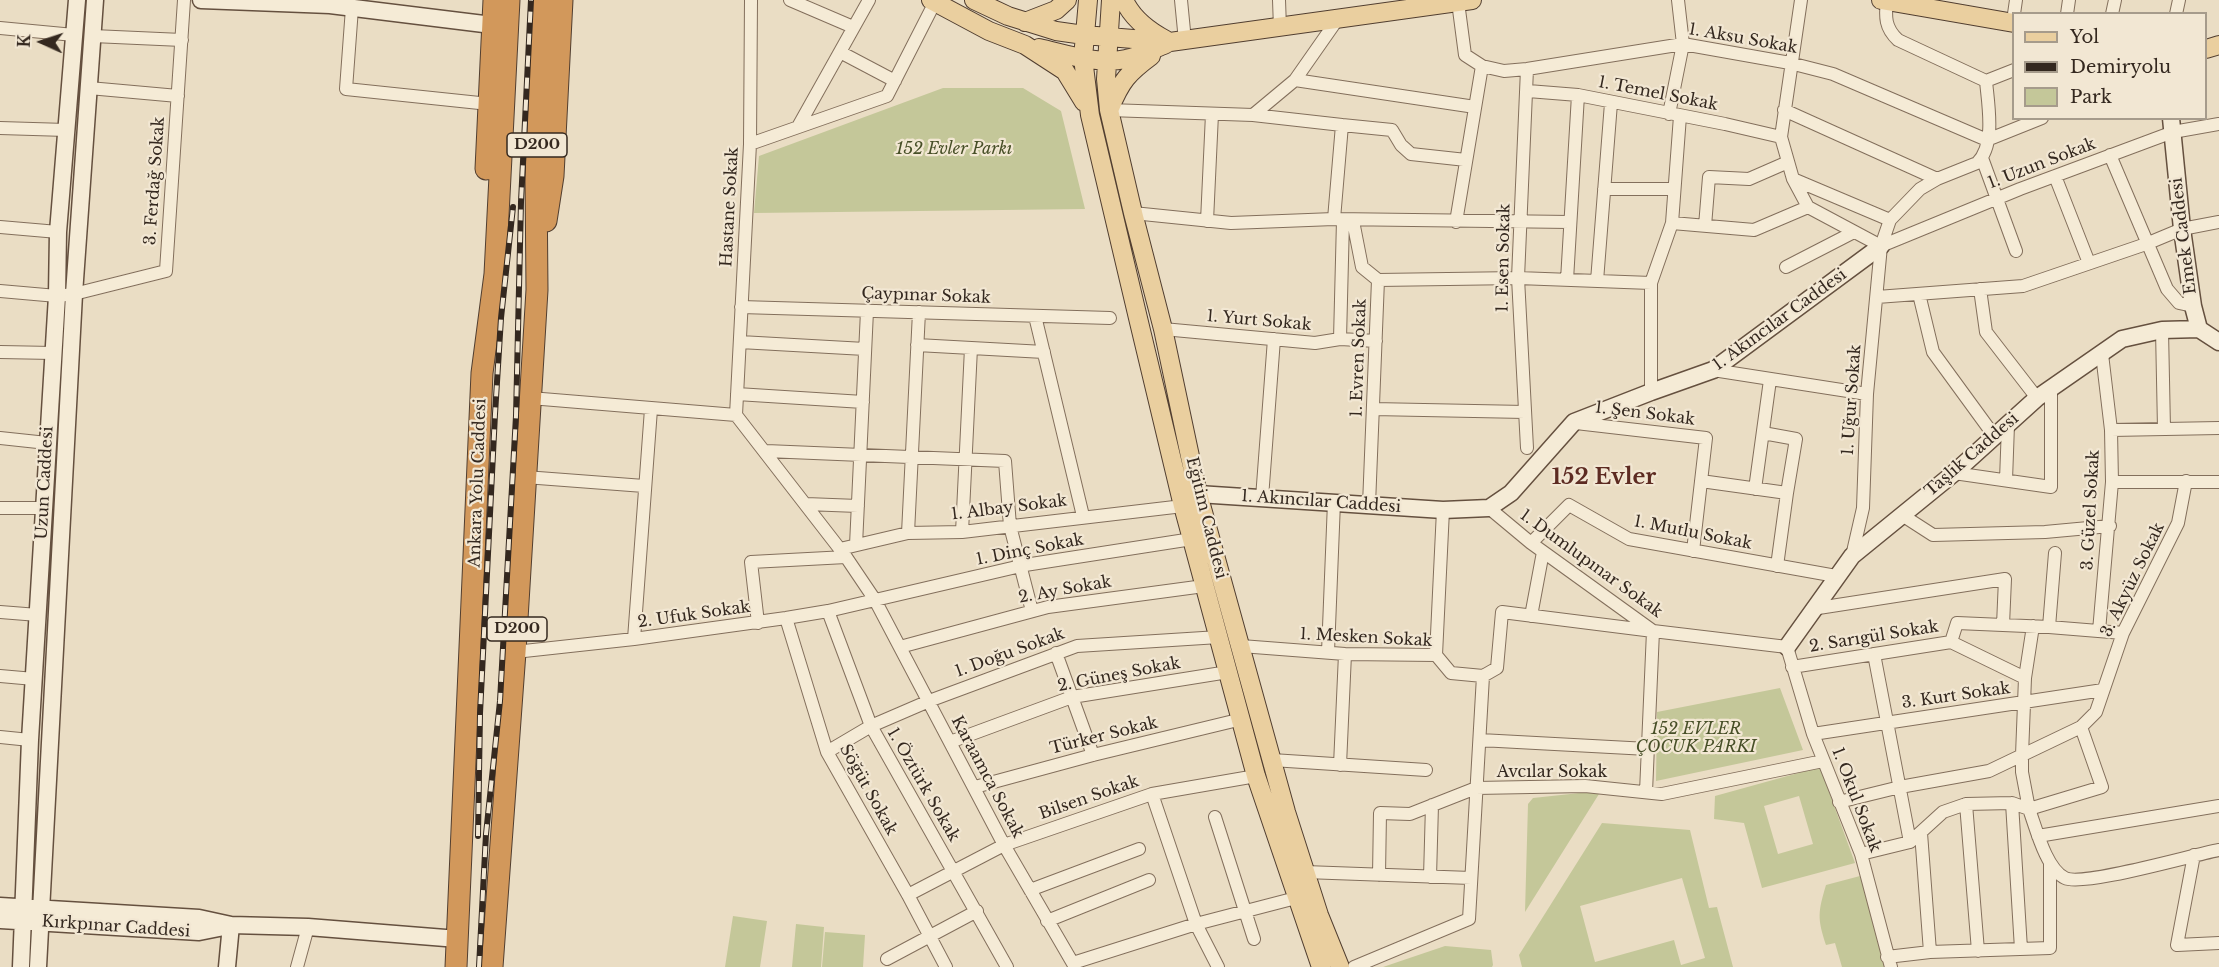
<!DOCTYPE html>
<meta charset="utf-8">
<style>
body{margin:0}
#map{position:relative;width:2219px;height:967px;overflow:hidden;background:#eaddc4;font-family:"Libre Baskerville",serif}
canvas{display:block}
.legend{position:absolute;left:2012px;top:12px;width:195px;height:108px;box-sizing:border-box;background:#f2e7d3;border:2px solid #a69b8b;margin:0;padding:8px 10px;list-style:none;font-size:18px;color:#34281f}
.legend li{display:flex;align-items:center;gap:12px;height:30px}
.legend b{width:30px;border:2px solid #a69b8b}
.north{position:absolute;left:12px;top:12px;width:60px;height:60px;-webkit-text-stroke:4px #f2e7d3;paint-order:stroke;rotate:273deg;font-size:16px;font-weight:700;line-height:24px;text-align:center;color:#34281f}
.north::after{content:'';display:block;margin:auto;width:21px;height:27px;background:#34281f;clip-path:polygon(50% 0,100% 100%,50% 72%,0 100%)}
</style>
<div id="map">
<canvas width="2219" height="967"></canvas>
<ul class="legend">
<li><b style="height:8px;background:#eacf9f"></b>Yol</li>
<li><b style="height:8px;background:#34281f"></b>Demiryolu</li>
<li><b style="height:16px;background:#c4c799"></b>Park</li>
</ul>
<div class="north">K</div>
</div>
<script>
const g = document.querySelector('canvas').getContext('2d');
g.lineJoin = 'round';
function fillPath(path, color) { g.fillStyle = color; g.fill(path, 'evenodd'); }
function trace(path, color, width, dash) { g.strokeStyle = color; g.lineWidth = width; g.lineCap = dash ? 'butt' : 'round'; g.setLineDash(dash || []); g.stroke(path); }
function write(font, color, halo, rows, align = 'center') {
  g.font = font + ' "Libre Baskerville",serif'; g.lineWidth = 4.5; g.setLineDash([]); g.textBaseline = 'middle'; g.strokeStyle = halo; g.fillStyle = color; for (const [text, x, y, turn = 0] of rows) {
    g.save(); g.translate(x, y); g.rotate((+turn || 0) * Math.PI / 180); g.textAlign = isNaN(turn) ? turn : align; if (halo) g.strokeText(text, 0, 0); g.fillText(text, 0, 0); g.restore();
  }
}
const green = new Path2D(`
 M943 88H1023L1061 111 1085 209 754 213 759 156Z
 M1780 688 1803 750 1656 781 1657 712Z
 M1820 767 1855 863 1762 888 1744 823 1714 819 1715 796ZM1799 796 1813 844 1778 854 1764 806Z
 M1589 792 1599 794 1525 912 1528 804 1533 798Z
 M1602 823 1690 830 1709 908 1717 907 1733 967H1522L1519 955ZM1682 878 1705 958 1681 965 1674 940 1595 962 1580 906Z
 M1860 876 1887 967H1842L1835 943 1826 945C1817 918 1818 912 1826 885Z
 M733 916 767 921 760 967H725Z
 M796 924 824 927 821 967H792Z
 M825 932 865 935 863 967H822Z
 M1445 946 1491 950 1493 965 1492 967H1383Z`);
const street = new Path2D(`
 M790 0 853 27
 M1181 0 1185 41
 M1279 0 1280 28
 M1801 0 1781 137 1793 179 1808 207 1881 246
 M1887 0C1885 17 1885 28 1898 40L1986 81
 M352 8 346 89 489 104
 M2014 14 2016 0
 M2067 14 2069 0
 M2112 14 2115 0
 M2176 14 2179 0
 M0 28 74 35
 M93 36 182 40
 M840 52 895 81
 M1482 66 1504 71 1527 69 1683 44 1790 63 1833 74 1987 140
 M1295 80 1475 107
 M89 88 178 96
 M1528 91 1578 95 1725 124 1781 137
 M1109 110 1253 115 1342 125 1334 219
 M1784 110 1937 179
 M1669 114 1683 44 1678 0
 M1253 115 1295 80 1337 20
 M799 125 869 0
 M1342 125 1392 130 1401 145 1411 154 1466 160
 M0 128 66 130
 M1987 140 2042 118
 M750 144 887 96 935 2
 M2110 155 2167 289 2179 303 2193 306
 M1982 158 2016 251
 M2055 176 2089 263
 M1793 179 1890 220
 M1604 189H1674
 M1133 213 1231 223 1334 219 1570 222
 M1207 221 1212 114
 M1353 221 1362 267 1378 280 1369 505
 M1456 222 1482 66 1465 55 1458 2
 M1672 223 1754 230 1808 207
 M1705 226 1709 177 1749 179 1788 162
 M0 227 58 232
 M1881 246 2020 189 2173 132 2219 124
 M1786 267 1854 232
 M1378 280 1518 278 1651 283
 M1567 280 1578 95
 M1597 281 1611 103
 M1980 289 1986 332 2037 398
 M0 291 57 296 74 294 166 271 184 0
 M1919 294 1933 352 1995 437
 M1877 297 2023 286 2146 244 2182 229 2219 222
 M741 307 1110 318
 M1035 316 1083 516
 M1163 329 1315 343 1340 339 1343 220
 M2162 330 2164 429
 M1340 339 1376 341
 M740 342 865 349
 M917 345 1044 352
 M0 352 53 353
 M1713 370 1867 394
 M1651 392V283L1672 223 1680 116
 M737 394 863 402
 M530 398 736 415
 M1373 409 1525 412
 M736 415 846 557 875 600 1004 845 1075 967
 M736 415 750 144 751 0
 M1576 423 1706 438 1693 551
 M2111 430 2219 428
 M1763 433 1796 439 1787 493
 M0 438 47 443
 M1527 448 1518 278 1527 69
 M766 451 1005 461 1010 526 1032 611
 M1954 473 2051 487V391
 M525 477 644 486
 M2006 480 2008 425
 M1701 481 1787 493 1777 566
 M2112 482H2219
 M1755 489 1770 380
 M1262 498 1274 339
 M806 504 858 506
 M0 508H43
 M1489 508 1531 543 1653 631 1787 647 1813 734 1861 854 1891 967
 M1902 515 1933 535 2045 532 2110 526
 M962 532 971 348
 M908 533 919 312
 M1531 543 1569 505 1629 539 1836 576
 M856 545 867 311
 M840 549 908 533 962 532 1183 506
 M1852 556 1863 508 1867 394 1881 246 1890 220 1920 189 1937 179 1977 163C1996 145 1988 104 1986 81L2014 70
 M1812 609 2005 579 2003 625
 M828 611 871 726 1007 967
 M0 612 38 615
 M1531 616 1543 552
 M786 618 827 752 908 895 946 967
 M758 623 751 562 846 557
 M2033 626 2025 678 2022 755V772L2029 809 2102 787 2081 727
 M2049 627 2055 553
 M2099 631 2112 482 2111 430 2102 354
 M634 639 651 409
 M1951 642 1957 623 2049 627 2123 633
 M1241 646 1345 654 1436 655 1451 673 1483 676
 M900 647 1048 607 1204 586
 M515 652 634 639 786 618 828 611 1025 565 1192 539
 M1328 652 1334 502
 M1056 653 1093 755
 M1874 654 1910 842
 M1436 655 1443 510
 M1792 667 1951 642 2025 678
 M0 676 34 679
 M1813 734 2103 690
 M0 737 30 740
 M1480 740 1648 749
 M950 742 1072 697 1228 672
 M827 752 871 726 929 701 1077 646 1219 637
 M1272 760 1426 770
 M1340 765 1345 654
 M975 787 1093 755 1242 719
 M1152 794 1196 924 1218 967
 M1839 802 1900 787 1989 771 2081 727 2096 712 2123 633 2178 523 2186 481
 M2012 803 2021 949
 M1966 804 1978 951
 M1215 817 1254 939
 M1921 833 1930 952
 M2038 836 2219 806
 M1861 854 1910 842 1943 812 1966 804 2012 803 2029 809C2036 828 2046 869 2065 878 2083 887 2192 855 2219 850
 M2194 855 2177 945 2219 943
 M1305 872 1471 878
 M1379 875 1380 813 1410 814 1476 788 1585 786 1662 794 1823 761
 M1430 877 1432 805
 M1030 890 1139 849
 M908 895 1004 845 1152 794 1256 776
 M1047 921 1149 880
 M1887 957 1930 952 2050 948V864
 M887 959 977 911
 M1073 963 1196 924 1296 898
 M297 967 308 927
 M1354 967 1469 919 1483 676 1497 668 1502 612 1653 631 1646 792`);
const secondary = new Path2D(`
 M201 0 330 5 492 25
 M2171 118 2182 229 2193 306 2199 329 2219 342
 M1198 494 1443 510 1489 508 1511 493 1574 422 1651 392 1713 370 1881 246
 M1787 647 1852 556 1954 473 2037 398 2122 339 2162 330 2199 329
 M0 906 199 918 231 925 308 927 458 939
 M0 920 199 932 224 927
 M21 967 30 740 57 296 58 232 77 0
 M38 967 74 294 95 0
 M227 967 231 925`);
const primary = new Path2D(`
 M931 0 989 31 1025 45 1065 71 1084 102
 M974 0 1008 16 1056 31 1084 35 1170 42 1472 0
 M1088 0 1083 58 1090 115 1138 318 1183 506 1256 776 1321 967
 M1111 0 1106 79 1109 110 1133 213 1163 329 1198 494 1286 812 1319 915 1340 967
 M1124 0C1132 18 1149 31 1166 40
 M1881 0 2014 23
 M1025 22 1056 10 1067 0
 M1039 48C1066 54 1097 65 1126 59 1139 57 1153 49 1166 44
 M2206 49 2219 45
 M1110 108C1121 81 1128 73 1151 56`);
const highway = new Path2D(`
 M486 169 494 0
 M546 221 553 176 562 0
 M456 967 482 373 495 274 509 0
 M492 967 515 652 537 290 536 178 543 0`);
const rail = new Path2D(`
 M478 836 480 713 495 414 501 318 513 207
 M479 967 486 834 500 701 516 416 521 202 531 0`);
const shields = [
 [537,145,60],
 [517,629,60]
];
const shieldNames = [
 ["D200",537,145],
 ["D200",517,629]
];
const streetNames = [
 ["1. Aksu Sokak",1743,39,10],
 ["1. Temel Sokak",1658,94,11],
 ["1. Uzun Sokak",2042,164,-21],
 ["3. Ferdağ Sokak",155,181,-86],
 ["Hastane Sokak",730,207,-87],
 ["Emek Caddesi",2184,236,-97],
 ["1. Esen Sokak",1504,258,-89],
 ["Çaypınar Sokak",926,296,2],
 ["1. Akıncılar Caddesi",1780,320,-36],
 ["1. Yurt Sokak",1259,321,5],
 ["1. Evren Sokak",1359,358,-88],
 ["1. Uğur Sokak",1852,400,-86],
 ["1. Şen Sokak",1645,414,7],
 ["Taşlık Caddesi",1972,455,-41],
 ["Uzun Caddesi",45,483,-87],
 ["Ankara Yolu Caddesi",478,483,-88],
 ["1. Akıncılar Caddesi",1321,502,4],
 ["1. Albay Sokak",1009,508,-7],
 ["3. Güzel Sokak",2091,510,-87],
 ["Eğitim Caddesi",1206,518,76],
 ["1. Mutlu Sokak",1693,533,11],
 ["1. Dinç Sokak",1030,550,-11],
 ["1. Dumlupınar Sokak",1591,564,36],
 ["3. Akyüz Sokak",2133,580,-64],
 ["2. Ay Sokak",1065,590,-10],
 ["2. Ufuk Sokak",694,615,-8],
 ["2. Sarıgül Sokak",1874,637,-9],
 ["1. Mesken Sokak",1366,638,3],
 ["1. Doğu Sokak",1010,653,-20],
 ["2. Güneş Sokak",1119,675,-11],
 ["3. Kurt Sokak",1956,696,-8],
 ["Türker Sokak",1104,736,-14],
 ["Avcılar Sokak",1552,772],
 ["Karaamca Sokak",987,777,62],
 ["1. Öztürk Sokak",923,785,60],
 ["Söğüt Sokak",868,790,61],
 ["Bilsen Sokak",1089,798,-19],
 ["1. Okul Sokak",1856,800,69],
 ["Kırkpınar Caddesi",116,927,4]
];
const parkNames = [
 ["152 Evler Parkı",954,149],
 ["152 EVLER",1696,729],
 ["ÇOCUK PARKI",1696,747]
];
const districtNames = [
 ["152 Evler",1604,478]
];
fillPath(green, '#c4c799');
trace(street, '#836f5c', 14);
trace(secondary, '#65503f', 19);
trace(primary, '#513e30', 20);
trace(highway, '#513e30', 23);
trace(street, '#f5ebd6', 12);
trace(secondary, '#f5ebd6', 16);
trace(primary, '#eacf9f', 18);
trace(highway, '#d2985b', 21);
trace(rail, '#34281f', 6);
trace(rail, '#f2e7d3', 4, [11]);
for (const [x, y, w] of shields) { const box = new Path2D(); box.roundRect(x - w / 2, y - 12, w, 24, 4.5); g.fillStyle = '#f2e7d3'; g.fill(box); trace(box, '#34281f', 1.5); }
write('bold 15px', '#34281f', null, shieldNames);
write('16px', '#34281f', '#f2e7d3', streetNames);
write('italic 16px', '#474f27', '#f2e7d3', parkNames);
write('bold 22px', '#5d2b22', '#f2e7d3', districtNames);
</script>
